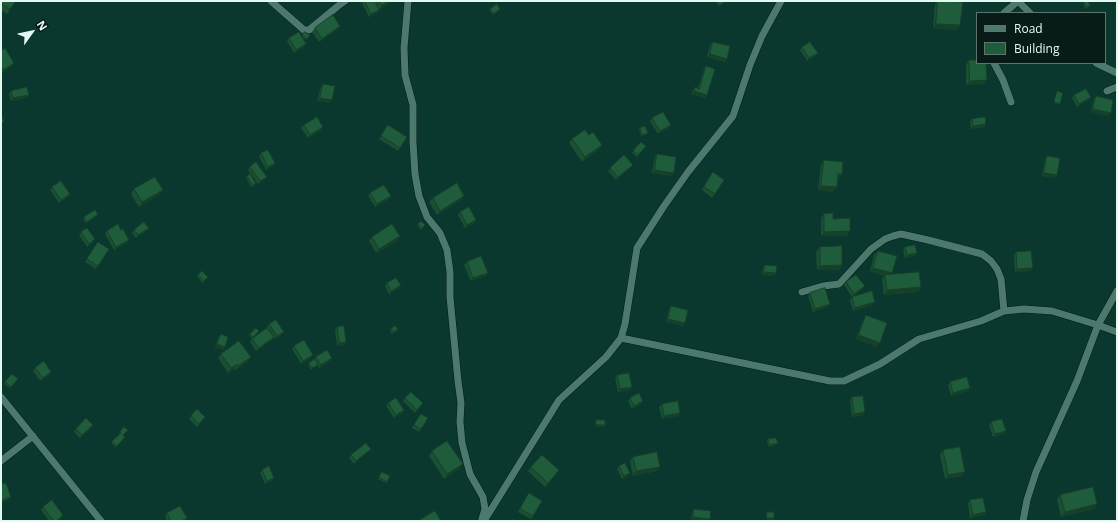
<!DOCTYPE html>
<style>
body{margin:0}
#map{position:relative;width:1118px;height:522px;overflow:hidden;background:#0a382f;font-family:"Open Sans",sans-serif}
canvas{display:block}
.frame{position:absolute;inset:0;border:2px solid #e3faf3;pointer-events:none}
.legend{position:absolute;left:976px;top:12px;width:130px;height:52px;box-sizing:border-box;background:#091b17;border:1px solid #60746f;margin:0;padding:5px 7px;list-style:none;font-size:12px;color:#e3faf3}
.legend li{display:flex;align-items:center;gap:8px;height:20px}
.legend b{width:20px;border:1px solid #60746f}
.north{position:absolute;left:12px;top:12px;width:40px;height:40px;-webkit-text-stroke:3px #091b17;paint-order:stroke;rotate:57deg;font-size:11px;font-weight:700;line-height:16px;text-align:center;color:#e3faf3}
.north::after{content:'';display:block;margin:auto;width:14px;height:18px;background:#e3faf3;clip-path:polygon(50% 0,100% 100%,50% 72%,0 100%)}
</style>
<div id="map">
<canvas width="1118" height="522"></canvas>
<div class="frame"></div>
<ul class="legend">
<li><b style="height:5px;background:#4d786d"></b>Road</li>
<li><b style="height:11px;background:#1f5c3b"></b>Building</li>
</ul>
<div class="north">N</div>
</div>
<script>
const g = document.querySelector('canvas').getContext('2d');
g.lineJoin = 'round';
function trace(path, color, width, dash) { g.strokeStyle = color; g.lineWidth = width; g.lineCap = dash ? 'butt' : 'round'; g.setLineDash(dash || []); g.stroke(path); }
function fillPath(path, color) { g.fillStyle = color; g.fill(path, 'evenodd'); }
const minor = new Path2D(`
 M271 1 304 30H309L338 6 345 1
 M408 1 404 48 405 75 413 105V142L415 174 419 196 427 217 440 233 447 250 450 272V297L458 381 461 403 460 422 462 443 470 474 483 497 485 509 482 519
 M1018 1 1030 13
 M1004 13 1018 1
 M994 63 1003 80 1011 102
 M1096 63 1117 73
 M1107 91 1117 87
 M802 292 823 286 839 284 871 249 885 239 893 236 901 234 928 240 982 254 991 261 997 269 1001 279 1004 311
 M621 338 830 381H844L880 364 919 339 981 321 1004 311 1024 309 1052 311 1098 325 1117 332
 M1 397 101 521
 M1 461 33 436
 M484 521 559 400 606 357 621 338 625 324 637 248 664 206 688 172 733 116 750 65 762 36 781 1
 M1023 521 1027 500 1036 472 1077 381 1098 325 1117 291`);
const wall = new Path2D(`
 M1 1 10 9 7 14 1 10Z
 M361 1H392L379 10 377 13 369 17Z
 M715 1H726L719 6Z
 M937 1H955L960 25 957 30 933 28 935 4Z
 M1084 2 1090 6 1089 7 1085 9 1083 3Z
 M490 9H500L493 15 489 10Z
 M315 28 338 29 319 42 312 32Z
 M305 32 310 35 306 40 302 37 304 47 294 53 287 41 289 38 302 36Z
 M713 42 727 59 725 62 707 57 710 45Z
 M802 47 818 53 815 56 807 61 800 50Z
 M1 51 12 66 1 73Z
 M969 60 984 84 966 85V65Z
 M706 66 707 95 705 98 691 94 693 90 695 87 698 88 704 69Z
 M323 84 332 100 330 103 317 101 321 87Z
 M11 91 29 95 26 98 11 101 9 94Z
 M1074 95 1091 97 1089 100 1077 107 1072 98Z
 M1096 96 1108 116 1091 112 1094 99Z
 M652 118 669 128 658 134 650 121Z
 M972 119 986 124 984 127 971 129 970 122Z
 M304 125 323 127 321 130 308 138 301 128Z
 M388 125 407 137 398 151 379 139Z
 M640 128 647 134 641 136 639 129Z
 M589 135 602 145 599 149 582 162 569 143 572 139Z
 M641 142 646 146 637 157 632 153Z
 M261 153 275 163 273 166 266 170 259 156Z
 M657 154 671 176 652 173 655 157Z
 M1047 156 1055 178 1042 176 1045 159Z
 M824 160 842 174 838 179V178L833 192 818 190 821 165Z
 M250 167 267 177 264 180 258 184 248 170Z
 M610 168H630L616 180 608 171Z
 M713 172 724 180 712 198 702 190Z
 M247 176 255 185 251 187 246 177Z
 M52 187 70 194 68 197 59 203 50 190Z
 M134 189 163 190 160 194 139 207 131 194Z
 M370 193 391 196 389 199 375 207 368 196Z
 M433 198 461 200 437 215 429 202Z
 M460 212 476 220 474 223 465 228 458 215Z
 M98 214 97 216 86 223 83 219 84 217Z
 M824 214 833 219 847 236H821V218Z
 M418 224 425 225 421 230 417 225Z
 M149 228 146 231 136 238 132 233 134 230Z
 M121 230 129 240 127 243 114 250 105 234 107 231Z
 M81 232 93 242 87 247 79 235Z
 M372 237 397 241 376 253 369 241Z
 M98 242 109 249 96 269 85 262Z
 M820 247 842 265 839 270H817L816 252Z
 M905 247 917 253 915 256 905 258 903 250Z
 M878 251 891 275 921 287 918 292 884 295 882 279 885 276 870 272 874 255Z
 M1016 252 1031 271 1015 272 1014 255Z
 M467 262 486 276 471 281 464 265Z
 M765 265 774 276 762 275 763 268Z
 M198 275 208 277 203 283 197 277Z
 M846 282 863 289 853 296 875 302 873 305 853 311 850 300 852 297 844 285Z
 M387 283 401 285 399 288 389 294 385 286Z
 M810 293 830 304 828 307 813 312 808 296Z
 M671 306 685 323 683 326 666 322 669 309Z
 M866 315 877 347 856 339 863 320Z
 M269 324 281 335 275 339 274 337 272 340 256 351 250 342 252 339 274 337 267 327Z
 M337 327 346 342 344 345 337 346 335 330Z
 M391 328 398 330 397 331 392 334 390 330Z
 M259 331 252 339 249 335 250 334Z
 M221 334 225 347 223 350 215 347 218 338Z
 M294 346 313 355 311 358 301 364 292 349Z
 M221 354 251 357 247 362 235 370 234 369 228 373 218 358Z
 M316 357 330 361 319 368 318 365 311 370 308 364 309 363 314 360Z
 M35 368 51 372 49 375 40 381 33 371Z
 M12 374 18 379 10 388 4 384Z
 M617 375 630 390 618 392 615 378Z
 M950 382 970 388 968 391 951 396 948 385Z
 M852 397 863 415 852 417 850 400Z
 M405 398 421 406 415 413 403 401Z
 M630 398 643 401 641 404 632 409 628 401Z
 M388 403 404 410 402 413 394 418 386 406Z
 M662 404 680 413 678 416 662 419 659 407Z
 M421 414 428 418 419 432 412 428Z
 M191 416 203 420 197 427 189 419Z
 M991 422 1004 434 993 437 989 425Z
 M91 428 80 438 74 432 76 429Z
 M120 432 123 436 124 439 116 447 111 443 120 434 119 433Z
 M768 439 778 443 776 445 769 447 767 441Z
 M371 449 368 452 354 464 349 458 351 455Z
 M943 450 962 476 945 479 940 455Z
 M432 451 460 468 444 479 429 456Z
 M633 457 657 471 633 476 630 461Z
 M619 466 628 476 622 479 617 469Z
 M531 467 556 475 545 487 528 471Z
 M262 470 272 481 265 484 260 473Z
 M382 472 390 476 386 483 378 479Z
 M529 493 533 516 531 519 518 512Z
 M1060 495 1097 504 1094 509 1061 517 1057 499Z
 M970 500 986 512 984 515 970 518 968 503Z
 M43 507 63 515 61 518 58 521H49L41 510Z
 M694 509 710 519 709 521H698L691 520 692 512Z
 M167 513 187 518 184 521H167L165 516Z`);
const shadedWall = new Path2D(`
 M389 1H392L379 10 382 5Z
 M379 10 377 13 369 17 371 14Z
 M936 24 960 25 957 30 933 28Z
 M340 26 338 29 319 42 322 39Z
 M306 44 304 47 294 53 296 50Z
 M818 53 815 56 807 61 809 58Z
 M710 54 727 59 725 62 707 57Z
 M14 63 12 66 1 73 3 70Z
 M987 80 984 84 966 85 970 81Z
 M694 91 707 95 705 98 691 94Z
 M29 95 26 98 11 101 13 98Z
 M1091 97 1089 100 1077 107 1079 104Z
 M320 98 332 100 330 103 317 101Z
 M1054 102 1060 104 1059 105 1053 103Z
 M1093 109 1111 113 1108 116 1091 112Z
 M986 124 984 127 971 129 973 126Z
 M671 125 669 128 658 134 660 131Z
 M323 127 321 130 308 138 310 135Z
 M602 145 599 149 582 162 585 157Z
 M275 163 273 166 266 170 268 167Z
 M633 165 630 168 616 180 618 177Z
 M655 170 674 173 671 176 652 173Z
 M1044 173 1057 175 1055 178 1042 176Z
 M838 174H842L838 179 835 178Z
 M267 177 264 180 258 184 260 181Z
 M821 186 837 187 833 192 818 190Z
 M163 190 160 194 139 207 142 202Z
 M70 194 68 197 59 203 61 200Z
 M391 196 389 199 375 207 377 204Z
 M464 196 461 200 437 215 440 211Z
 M476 220 474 223 465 228 467 225Z
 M149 228 146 231 136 238 138 235Z
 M850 231 847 236H821L824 232Z
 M400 236 397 241 376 253 379 249Z
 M95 239 93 242 87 247 89 244Z
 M129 240 127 243 114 250 116 247Z
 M917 253 915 256 905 258 907 255Z
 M842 265 839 270H817L820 266Z
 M873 268 892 273 889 277 885 275V276L870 272Z
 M1033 268 1031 271 1015 272 1017 269Z
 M764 272 776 273 774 276 762 275Z
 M488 273 486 276 471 281 473 278Z
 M401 285 399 288 389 294 391 291Z
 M865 286 863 289 852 297 854 294Z
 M921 287 918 292 884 295 887 290Z
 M875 302 873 305 853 311 855 308Z
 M830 304 828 307 813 312 815 309Z
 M668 319 685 323 683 326 666 322Z
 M284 332 281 335 275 339 277 336Z
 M859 335 880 343 877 347 856 339Z
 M274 337 272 340 256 351 259 348Z
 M346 342 344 345 337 346 339 343Z
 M217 344 225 347 223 350 215 347Z
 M313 355 311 358 301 364 303 361Z
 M251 357 247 362 235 370 238 366Z
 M332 358 330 361 319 368 321 365Z
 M237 364 234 369 228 373 231 368Z
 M51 372 49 375 40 381 43 378Z
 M632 387 630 390 618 392 620 389Z
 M970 388 968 391 951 396 953 393Z
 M643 401 641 404 632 409 634 406Z
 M404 410 402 413 394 418 396 415Z
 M865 412 863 415 852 417 854 414Z
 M680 413 678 416 662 419 664 416Z
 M93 425 91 428 80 438 82 435Z
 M596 425H605L604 427H595Z
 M1006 431 1004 434 993 437 995 434Z
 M778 443 776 445 769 447 770 445Z
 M371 449 368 452 354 464 356 461Z
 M463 464 460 468 444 479 447 474Z
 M660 467 657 471 633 476 636 471Z
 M559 470 556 475 545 487 548 483Z
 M965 472 962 476 945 479 948 475Z
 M630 473 628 476 622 479 624 476Z
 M274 478 272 481 265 484 267 481Z
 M11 497 9 500 1 503V501Z
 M1097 504 1094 509 1061 517 1065 512Z
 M986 512 984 515 970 518 973 515Z
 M63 515 61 518 58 521H56Z
 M693 517 710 519 709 521H698L691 520Z
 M767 518H774L773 520H766Z`);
const building = new Path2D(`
 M1 1H16L10 9 1 3Z
 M365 1H375L379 10 371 14Z
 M379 1H389L382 5Z
 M717 1H725L720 5Z
 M938 1 963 2 960 25 936 24Z
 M1087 1H1088L1090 6 1086 7 1084 2Z
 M497 4 500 9 494 14 490 9Z
 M333 15 340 26 322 39 315 28Z
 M299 32 306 44 296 50 289 38Z
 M305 32 310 35 307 39 302 35Z
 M713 42 730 46 727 59 710 54Z
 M810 42 818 53 809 58 802 47Z
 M5 48 14 63 3 70 1 66V51Z
 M969 60H977V63H986L987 80 970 81Z
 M706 66 715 69 707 95 694 91 695 87 699 89Z
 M323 84 335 86 332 100 320 98Z
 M27 87 29 95 13 98 11 91Z
 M1086 89 1091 97 1079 104 1074 95Z
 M1057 91 1063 93 1060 104 1054 102Z
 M1096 96 1113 100 1111 113 1093 109Z
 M663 112 671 125 660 131 652 118Z
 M1 113 4 122 1 123Z
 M317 117 323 127 310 135 304 125Z
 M985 117 986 124 973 126 972 119Z
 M388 125 407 137 400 148 381 136Z
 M645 126 648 133 642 135 640 128Z
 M585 130 589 135 593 132 602 145 585 157 572 139Z
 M641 142 646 146 638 155 633 151Z
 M268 150 275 163 268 167 261 153Z
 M657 154 676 157 674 173 655 170Z
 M624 155 633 165 618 177 610 168Z
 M1047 156 1060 158 1057 175 1044 173Z
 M824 160 843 162 842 174H838L837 187 821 186Z
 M256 162 267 177 260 181 250 167Z
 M713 172 724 180 715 194 704 187Z
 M250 174 256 183 252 185 247 176Z
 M155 177 163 190 142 202 134 189Z
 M61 181 70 194 61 200 52 187Z
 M457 183 464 196 440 211 433 198Z
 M384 185 391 196 377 204 370 193Z
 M469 207 476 220 467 225 460 212Z
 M95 210 98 214 87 222 84 217Z
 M833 213V219L850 218V231L824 232V214Z
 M421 221 425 225 422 228 418 224Z
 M144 222 149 228 138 235 134 230Z
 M118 224 121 230 123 229 129 240 116 247 107 231Z
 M392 224 400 236 379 249 372 237Z
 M87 228 95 239 89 244 81 232Z
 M98 242 109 249 98 266 87 259Z
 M915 245 917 253 907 255 905 247Z
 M842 246V265L820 266V247Z
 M878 251 897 256 892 273 873 268Z
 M1031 251 1033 268 1017 269 1016 252Z
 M481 256 488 273 473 278 467 262Z
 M765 265 777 266 776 273 764 272Z
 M202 271 208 277 204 281 198 275Z
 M919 272 921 287 887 290 885 275Z
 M856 275 865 286 854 294 846 282Z
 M396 278 401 285 391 291 387 283Z
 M825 288 830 304 815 309 810 293Z
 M872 291 875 302 855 308 852 297Z
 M671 306 688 310 685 323 668 319Z
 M866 315 887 323 880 343 859 335Z
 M276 320 284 332 277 336 269 324Z
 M344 326 346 342 339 343 337 327Z
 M396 326 398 330 393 332 391 328Z
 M256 328 259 331 253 337 250 334Z
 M267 328 274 337 259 348 252 339Z
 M221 334 228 337 225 347 217 344Z
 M304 340 313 355 303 361 294 346Z
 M239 341 251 357 238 366 237 364 231 368 221 354Z
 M327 350 332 358 321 365 316 357Z
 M315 359 318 365 312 368 309 363Z
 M44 361 51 372 43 378 35 368Z
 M629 373 632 387 620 389 617 375Z
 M12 374 18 379 11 387 5 382Z
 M967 377 970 388 953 393 950 382Z
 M411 392 423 403 417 410 405 398Z
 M639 393 643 401 634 406 630 398Z
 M863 396 865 412 854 414 852 397Z
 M396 398 404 410 396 415 388 403Z
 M678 401 680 413 664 416 662 404Z
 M197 409 205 417 199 424 191 416Z
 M421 414 428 418 421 429 414 425Z
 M86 418 93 425 82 435 76 429Z
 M1002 419 1006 431 995 434 991 422Z
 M596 420H605V425H596Z
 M124 427 128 430 123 435 125 437 117 446 112 441 121 433 120 432Z
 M776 438 778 443 770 445 768 439Z
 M447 441 463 464 447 474 432 451Z
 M366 443 371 449 356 461 351 455Z
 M960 447 965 472 948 475 943 450Z
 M657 452 660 467 636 471 633 457Z
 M542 455 559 470 548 483 531 467Z
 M625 463 630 473 624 476 619 466Z
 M269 466 274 478 267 481 262 470Z
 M382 472 390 476 387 482 379 477Z
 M6 483 11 497 1 501V484Z
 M1093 487 1097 504 1065 512 1060 495Z
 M529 493 542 501 533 516 520 509Z
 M983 498 986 512 973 515 970 500Z
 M52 500 63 515 56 521H54L43 507Z
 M180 506 187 518 181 521H171L167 513Z
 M694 509 711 511 710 519 693 517Z
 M435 511 441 521H418Z
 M767 512H774V518H767Z
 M513 519 518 521H512Z`);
trace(minor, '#001d17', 8);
trace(minor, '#4d786d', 7);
fillPath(wall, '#1b4f33');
fillPath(shadedWall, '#164029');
fillPath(building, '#1f5c3b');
trace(building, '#164029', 1);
</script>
